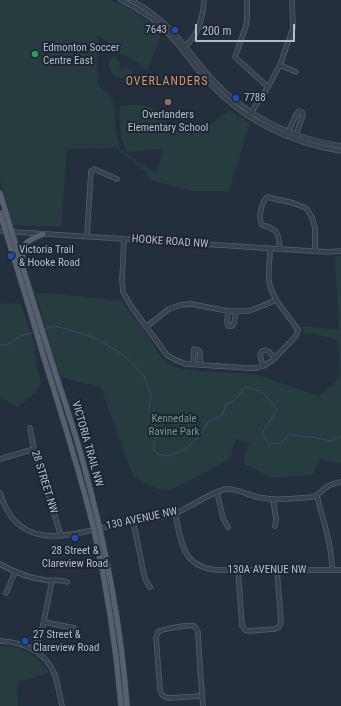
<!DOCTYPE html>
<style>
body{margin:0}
#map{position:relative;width:341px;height:706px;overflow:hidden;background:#242f3e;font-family:"Roboto Condensed",sans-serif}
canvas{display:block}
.scale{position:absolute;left:195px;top:24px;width:100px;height:18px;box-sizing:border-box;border:2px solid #b4bcc9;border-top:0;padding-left:5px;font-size:12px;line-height:14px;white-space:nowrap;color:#b4bcc9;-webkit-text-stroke:3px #1d2633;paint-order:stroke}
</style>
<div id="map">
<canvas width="341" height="706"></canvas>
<div class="scale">200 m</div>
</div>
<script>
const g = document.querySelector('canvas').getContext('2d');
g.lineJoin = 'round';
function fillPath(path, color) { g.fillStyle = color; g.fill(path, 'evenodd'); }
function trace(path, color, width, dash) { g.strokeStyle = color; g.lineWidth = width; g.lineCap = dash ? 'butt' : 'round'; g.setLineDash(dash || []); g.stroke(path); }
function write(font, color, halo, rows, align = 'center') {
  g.font = font + ' "Roboto Condensed",sans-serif'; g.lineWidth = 4; g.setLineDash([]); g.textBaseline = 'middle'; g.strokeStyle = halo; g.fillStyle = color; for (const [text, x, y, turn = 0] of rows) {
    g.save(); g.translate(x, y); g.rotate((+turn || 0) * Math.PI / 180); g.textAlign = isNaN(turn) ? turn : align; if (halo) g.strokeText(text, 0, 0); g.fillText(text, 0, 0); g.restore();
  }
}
const green = new Path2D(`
 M0 0H111C130 7 146 19 162 32L147 70 124 54 123 55 106 50 108 43 98 36 97 83 99 87 110 96 115 106V127L120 149 144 166 157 173 163 149 126 152 121 136 119 111 120 106C143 104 154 103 168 124H179L202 131 229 110 250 123 229 191H191L151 180 144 170 116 148 67 149 61 227 13 225 0 179Z
 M115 55 120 63 119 65V68L122 69 124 67 133 70C123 90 97 69 115 55Z
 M335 256H341V463L320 460 312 475 271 478 256 469 245 465 244 458 247 451V445L250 444V443L236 439 229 460 173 489 160 490 146 484 133 476 101 387 59 377 36 294 49 293 122 301 127 309 143 329 161 357 168 364 178 368 198 371 255 374 318 396 333 385 340 375 338 340 311 333 304 334 302 326 339 330Z
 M0 303 21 304 36 349 34 351 41 384 32 395 18 407 0 397Z
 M0 646C24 647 36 653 49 673L17 682 18 706H0Z`);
const stream = new Path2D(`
 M44 329 55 326 93 337 124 355 144 376 151 394 149 410 156 427V439L154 443V450L158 454 169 456 184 449 201 435 208 422 223 414 226 404 234 401 245 387 261 391 277 409 262 433 269 444 281 443 289 434 298 436 312 437 332 441 341 436
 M0 345H7L20 336 35 332`);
const minor = new Path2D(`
 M121 0C142 10 161 24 176 42 187 55 196 68 207 80 241 119 290 143 341 151
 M131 0C167 19 184 46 209 76 243 114 291 139 341 146
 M247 0V18L246 26 235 57 268 87
 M184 47C198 36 203 18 204 0
 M280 65 296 72
 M250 114 268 87 280 65 293 28 292 0
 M288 132 296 115 299 111 302 112 303 115 295 137
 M0 231 280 249 328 252 341 251
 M87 236 91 171 94 169 117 179
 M124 239 122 280 123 292 131 306 167 355 176 360 186 364 247 368H257L263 366 272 361 296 336 298 330C288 314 272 300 269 281 268 271 270 258 270 249
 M280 249C278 232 279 230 262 225 258 218 261 203 267 197L293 203 306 208 312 217 315 228V251
 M228 311 227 322 228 326H232L234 323 236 311
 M146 327 169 309 180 305 191 304 228 311H249L262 306 276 300
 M193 364 194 349 198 350 200 352V365
 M263 366 260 355 262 351 265 350 268 351 275 358
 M30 428 34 449 61 536
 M0 459 34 449
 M217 492 223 518 228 527
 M0 493C19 557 75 533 123 523 139 519 161 519 176 513 192 507 210 492 226 489 237 488 251 497 264 498 279 501 296 498 312 497 318 496 320 492 325 488 330 484 335 483 341 482
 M317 496C323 520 332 545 332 570
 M273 499 276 519 275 526
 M175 513C181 541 182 568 218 570H341
 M133 521 145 579 150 587
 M0 564C14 572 29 578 45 580 52 581 60 579 67 582
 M238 570 242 626 245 630 249 631 275 629 279 627 281 622 277 570
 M6 593 15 572
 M44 622 74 628
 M0 641C25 642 45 651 55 675 58 685 60 696 62 706
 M34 649 41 634 52 581
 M202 696 168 698C163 697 161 695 160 690L156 637 158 632C162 629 190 624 194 626 196 628 197 629 198 632 199 656 201 681 203 706`);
const major = new Path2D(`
 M0 193C18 253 37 313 55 372 65 402 75 432 83 462 105 542 121 624 127 706
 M0 213C15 261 30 310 44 358 62 415 80 472 94 530 107 587 116 647 121 706
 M23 261C21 242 27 241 43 234`);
const markers = [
 [175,30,4,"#1a4fb4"],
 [35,54,4,"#2e9e5b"],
 [236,98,4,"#1a4fb4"],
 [168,102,4,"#8d6e63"],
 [11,256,4,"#1a4fb4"],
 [75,538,4,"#1a4fb4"],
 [25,641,4,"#1a4fb4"]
];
const poiNames = [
 ["7643",167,30,"right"],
 ["Edmonton Soccer",43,48],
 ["Centre East",43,61],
 ["7788",244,98],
 ["Overlanders",168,115,"center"],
 ["Elementary School",168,128,"center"],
 ["Victoria Trail",19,250],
 ["& Hooke Road",19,263],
 ["28 Street &",75,551,"center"],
 ["Clareview Road",75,564,"center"],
 ["27 Street &",33,635],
 ["Clareview Road",33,648]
];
const streetNames = [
 ["HOOKE ROAD NW",170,242,4],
 ["VICTORIA TRAIL NW",87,444,74],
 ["28 STREET NW",44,482,73],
 ["130 AVENUE NW",142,519,-12],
 ["130A AVENUE NW",267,570]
];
const parkNames = [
 ["Kennedale",174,419],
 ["Ravine Park",174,432]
];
const neighbourhoodNames = [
 ["OVERLANDERS",167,82]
];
fillPath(green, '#263c3f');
trace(stream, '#394c67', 1);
trace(minor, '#565f6c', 5.5);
trace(major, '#414a57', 6);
trace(minor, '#38414e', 4);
trace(major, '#56606e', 5);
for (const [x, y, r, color] of markers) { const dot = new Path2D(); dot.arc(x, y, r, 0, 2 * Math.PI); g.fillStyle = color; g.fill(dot); trace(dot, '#1d2633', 1.5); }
write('11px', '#b4bcc9', '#1d2633', poiNames, 'left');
write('11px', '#b4bcc9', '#1d2633', streetNames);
write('11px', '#6b9a76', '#1d2633', parkNames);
g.letterSpacing = '1px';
write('12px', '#d59563', '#1d2633', neighbourhoodNames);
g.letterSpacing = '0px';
</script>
